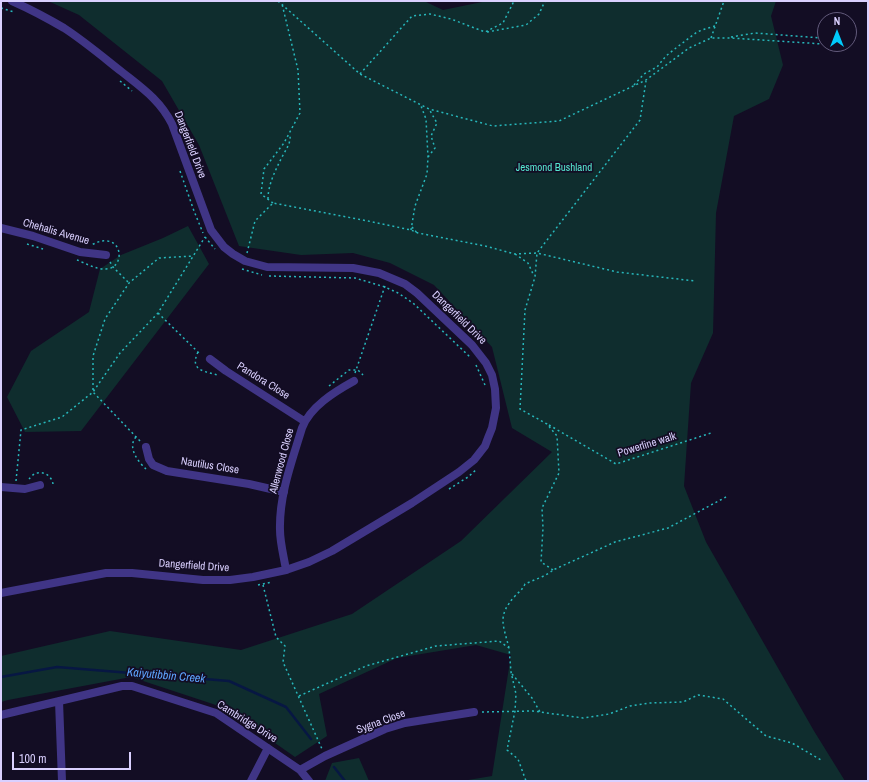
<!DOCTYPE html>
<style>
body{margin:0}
#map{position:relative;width:869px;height:782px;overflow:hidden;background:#130d24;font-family:"Archivo Narrow",sans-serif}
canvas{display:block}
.frame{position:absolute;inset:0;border:2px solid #dad0ff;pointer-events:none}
.north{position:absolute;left:817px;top:12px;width:40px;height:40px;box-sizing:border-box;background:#130d24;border:1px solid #635b7c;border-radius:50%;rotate:0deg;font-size:11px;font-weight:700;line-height:16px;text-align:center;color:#dad0ff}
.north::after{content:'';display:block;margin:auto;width:14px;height:18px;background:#00cafb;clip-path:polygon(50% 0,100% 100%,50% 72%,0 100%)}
.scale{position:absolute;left:12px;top:752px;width:119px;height:18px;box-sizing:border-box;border:2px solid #dad0ff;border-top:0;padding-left:5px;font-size:12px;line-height:14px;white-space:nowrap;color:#dad0ff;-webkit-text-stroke:3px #130d24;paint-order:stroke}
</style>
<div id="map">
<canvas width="869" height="782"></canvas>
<div class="frame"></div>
<div class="north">N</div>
<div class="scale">100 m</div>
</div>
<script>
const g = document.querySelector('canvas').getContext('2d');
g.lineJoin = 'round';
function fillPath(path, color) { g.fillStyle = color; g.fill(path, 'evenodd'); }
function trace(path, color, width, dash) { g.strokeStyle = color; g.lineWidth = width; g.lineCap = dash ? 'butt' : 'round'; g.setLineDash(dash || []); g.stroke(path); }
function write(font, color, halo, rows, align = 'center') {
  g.font = font + ' "Archivo Narrow",sans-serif'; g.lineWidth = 3.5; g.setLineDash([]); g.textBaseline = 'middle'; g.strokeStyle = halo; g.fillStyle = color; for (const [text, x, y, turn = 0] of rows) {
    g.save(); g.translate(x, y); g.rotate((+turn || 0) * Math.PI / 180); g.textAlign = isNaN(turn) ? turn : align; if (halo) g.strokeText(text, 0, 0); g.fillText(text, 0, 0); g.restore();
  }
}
const green = new Path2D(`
 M48 1H424L443 10 487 1H776L771 16 783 65 769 99 734 116 716 213 713 333 691 383 684 486 706 542 814 731 845 781H462L492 776 511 655 476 645 397 658 319 694 327 736 295 757 225 708 131 677 8 700 1 702V656L110 631 241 650 352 614 461 541 552 452 512 428 492 347 434 285 390 263 353 253 301 255 239 246 199 145 162 81 79 15Z
 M188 226 209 264 81 431 25 432 7 397 31 351 89 312 100 269 121 255 163 238Z
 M359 758 369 781H325L332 763Z`);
const stream = new Path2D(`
 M1 677 57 667 229 681 286 707 311 739
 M334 767 345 781`);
const path = new Path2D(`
 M278 1 360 74 429 109 493 126 559 121 646 80 689 48 711 38H731L823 44
 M1 8 14 12
 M487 32 526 25 539 14 545 1
 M731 37 755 33 822 38
 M711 38 724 1
 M360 74 412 16 430 14 451 19 485 32 503 23 514 1
 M120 81 132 91
 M634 85 644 74 657 67 666 56 676 48 697 32 705 29 715 26
 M428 157 435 148 431 136 437 123 429 109
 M180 171 194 211 203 233
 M268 199C268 185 275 171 282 157 286 149 291 144 290 134
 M273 203 261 194 264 169 284 143 300 113 298 70 282 4 283 1
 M412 227 417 233
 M411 230 415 206 427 174 428 157 426 119 421 106
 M205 237 215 249
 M27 244 43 249
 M247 253 255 221 273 203 368 221 411 230 418 233 485 246 515 254 537 253 617 272 695 281
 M515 254 528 263 534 276
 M77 260C85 263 97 270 106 269 124 268 123 241 106 241 101 240 96 243 91 245
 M110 262 113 267 129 283
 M242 269 262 275
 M269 276 355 278 385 287 398 293 413 303 470 357
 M158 313 200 354
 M198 352C189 371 205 371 217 375
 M476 365 485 385
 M355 373 385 286
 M329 386 349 370H358L363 375
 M549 425 616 464 711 433
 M136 437C127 447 138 462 146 469
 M140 441 93 392V356L105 319 129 283 159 258 193 256
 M29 479C31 477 34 473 37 473 45 471 52 477 53 484
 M16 481 21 430 62 417 93 392 120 353 158 313 205 237
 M449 489 468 477 477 469
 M553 570 541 562 543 528 542 508 559 473 557 436 547 424 520 409 525 310 535 277 537 253 640 120 646 81
 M258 585 272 582
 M263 585 276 637 285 646 283 662 322 749
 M509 648C503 624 497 616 515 596 520 591 522 590 525 584 533 580 547 576 553 570L615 542 668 528 726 497
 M512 674 532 698 540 712
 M299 696 366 666 436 646 499 641 509 648 511 672 516 694 515 711 507 750 518 759 526 781
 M482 712 533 711 583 718 609 714 630 706 649 703 683 702 698 695 723 699 766 736 792 743 821 760`);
const street = new Path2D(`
 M1 228 33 236 80 252 106 255
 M210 359 226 371 304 421
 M146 447 149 459 153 465 167 471 249 484 284 492
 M1 487 25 489 40 485
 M286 570C284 557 280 543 280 530 279 495 292 461 302 428 310 407 334 392 354 381
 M1 593 106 573H132L203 580H230L253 577 286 570 309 562 332 551 412 503 459 472 474 460 485 446 488 438 492 428 496 408 495 389 492 375 486 363 472 345 417 293 405 284 379 273 353 268 267 267 245 261 233 254 224 247 211 230 172 124C160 100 142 88 122 72 103 57 84 41 64 28 47 18 30 9 12 1
 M59 701 62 781
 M1 715 122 686H132L216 713 300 770 309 781
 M300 770 325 756 385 729 405 723 474 712
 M251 781 268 748`);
const streetNames = [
 ["Dangerfield Drive",190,145,69],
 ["Chehalis Avenue",56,232,16],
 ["Dangerfield Drive",459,318,44],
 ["Pandora Close",263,381,32],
 ["Powerline walk",647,445,-17],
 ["Allenwood Close",282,461,-75],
 ["Nautilus Close",210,466,9],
 ["Dangerfield Drive",194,566,4],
 ["Cambridge Drive",247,722,32],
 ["Sygna Close",381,722,-20]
];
const parkNames = [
 ["Jesmond Bushland",554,168]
];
const waterNames = [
 ["Kaiyutibbin Creek",166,676,5]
];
fillPath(green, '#0f2d2e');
trace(stream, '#071743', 2.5);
trace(path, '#27b7bb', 1.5, [2, 3]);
trace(street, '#403586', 8);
write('11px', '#dad0ff', '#130d24', streetNames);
write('11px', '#55e6cf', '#130d24', parkNames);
write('italic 12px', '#5ea5ff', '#130d24', waterNames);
</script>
